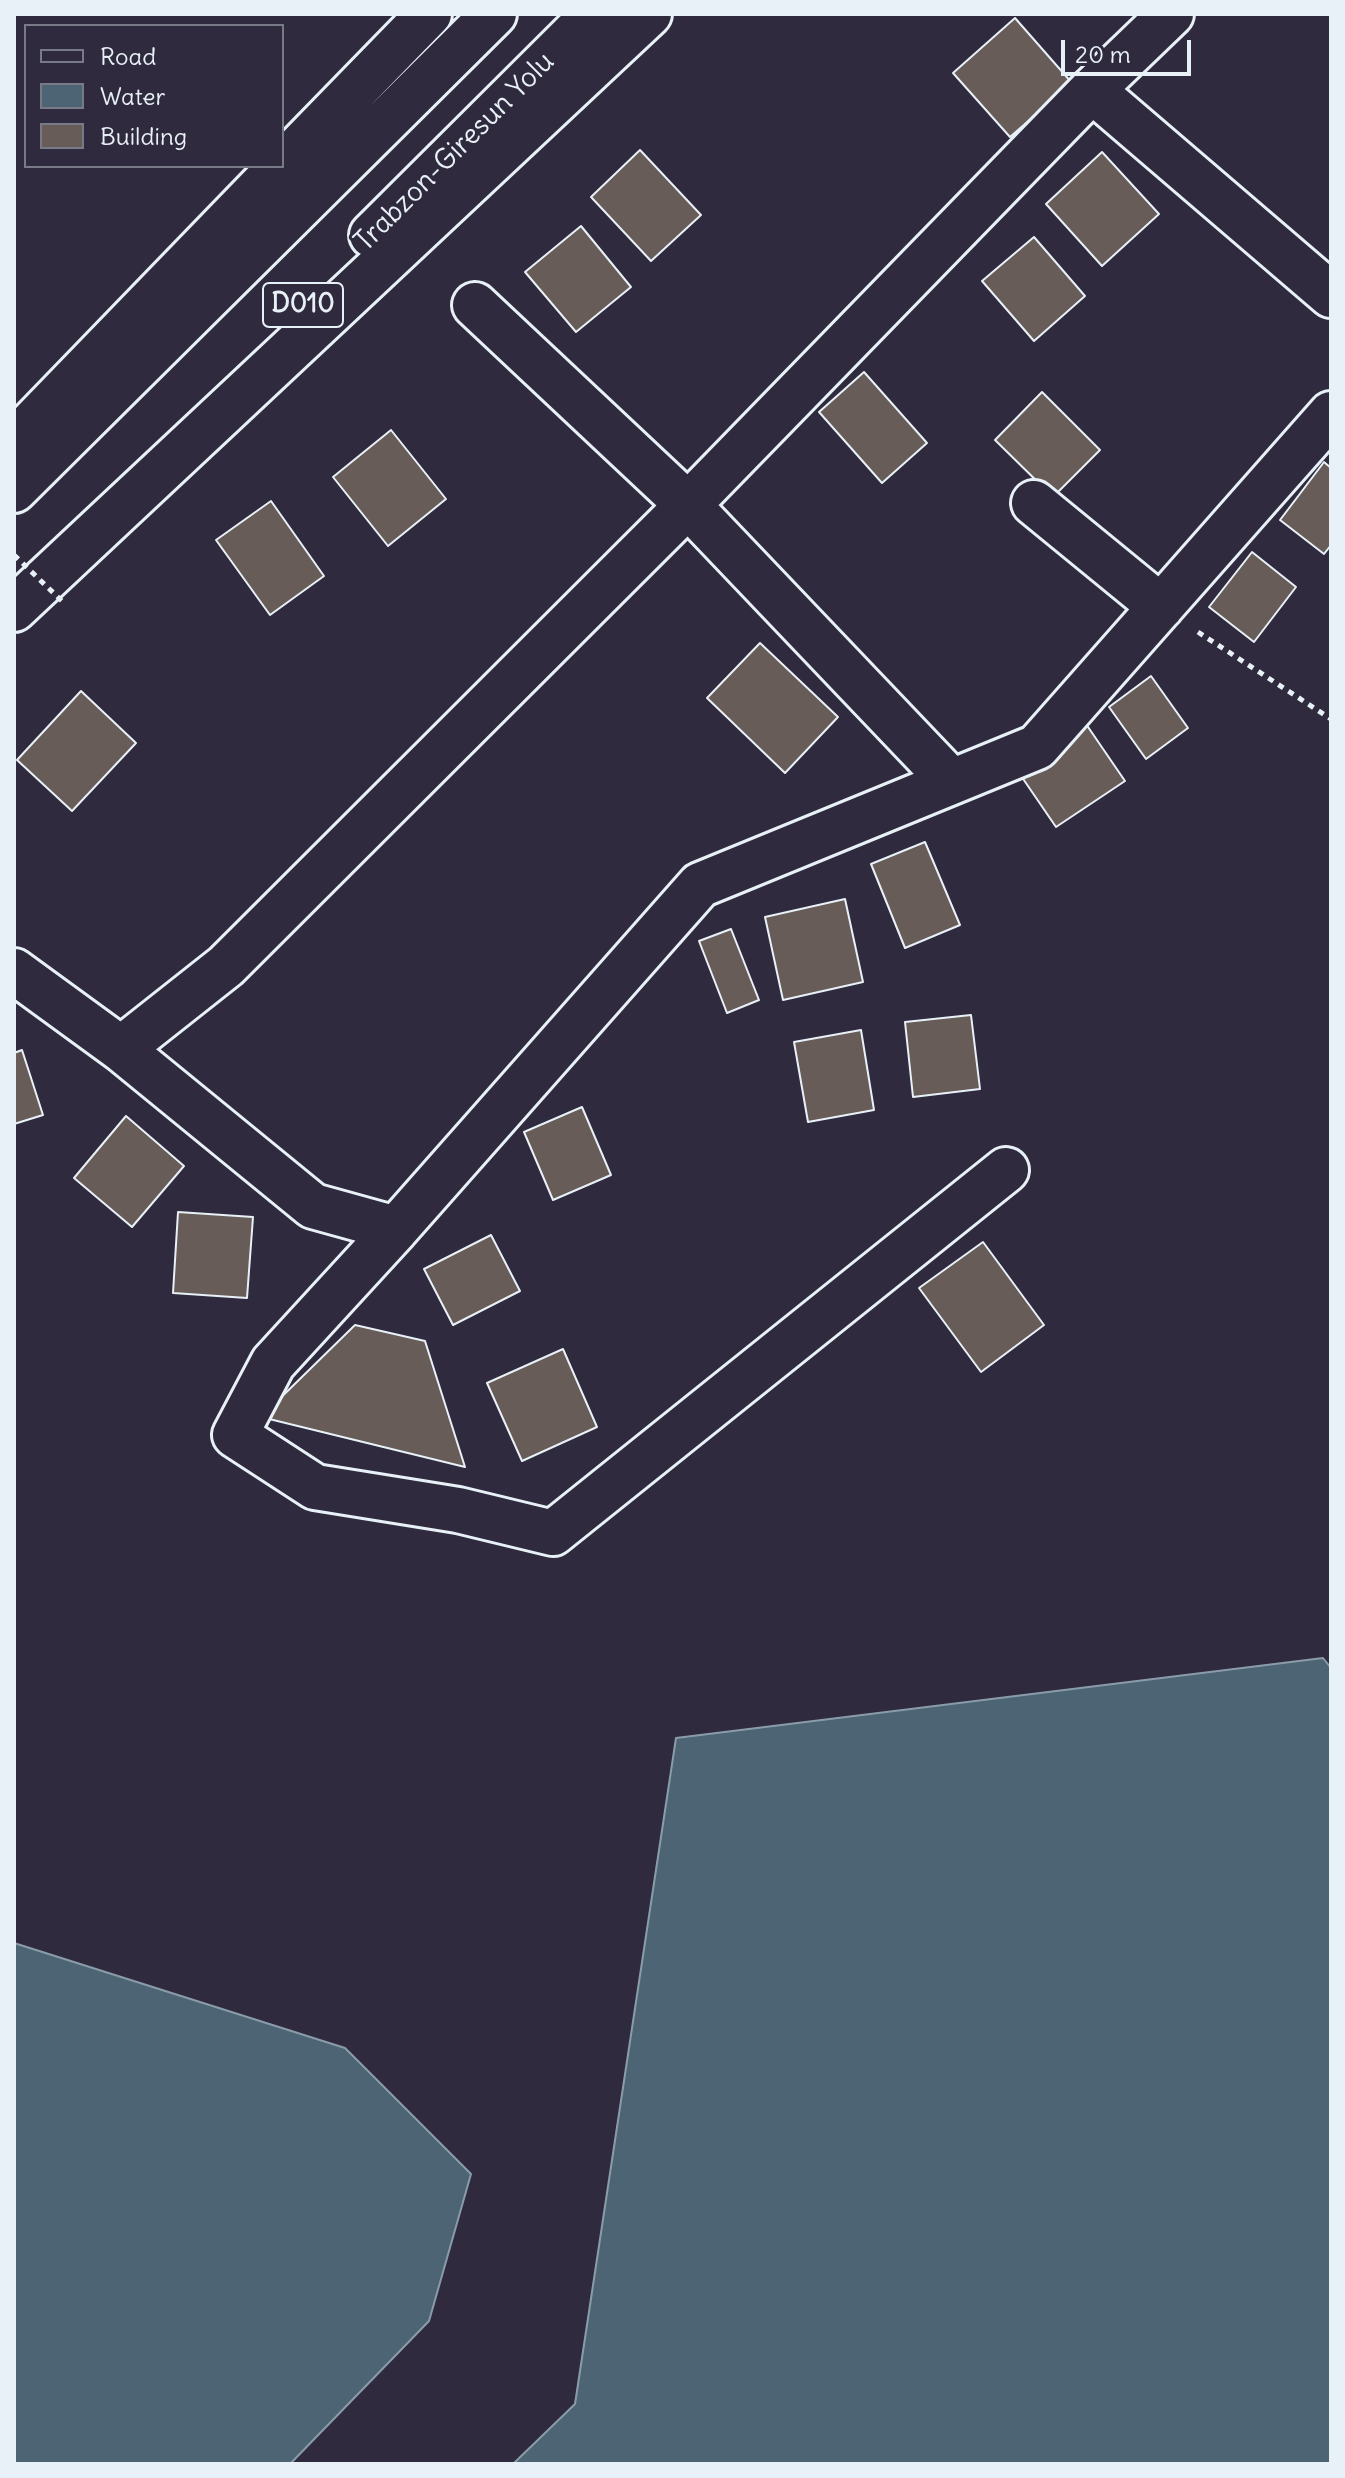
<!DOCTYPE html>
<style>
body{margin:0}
#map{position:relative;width:1345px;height:2478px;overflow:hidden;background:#2f2a3d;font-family:Delius,sans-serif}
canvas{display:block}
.frame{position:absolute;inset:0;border:16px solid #e8f1f8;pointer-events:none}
.legend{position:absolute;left:24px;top:24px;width:260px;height:144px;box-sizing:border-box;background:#2f2a3d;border:2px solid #797a88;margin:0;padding:10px 14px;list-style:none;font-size:24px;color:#e8f1f8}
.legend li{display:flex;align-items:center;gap:16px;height:40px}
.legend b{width:40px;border:2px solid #797a88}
.scale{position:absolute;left:1061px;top:40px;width:130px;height:36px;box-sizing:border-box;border:4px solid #e8f1f8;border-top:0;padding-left:10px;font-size:24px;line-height:28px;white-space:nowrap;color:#e8f1f8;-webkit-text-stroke:6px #2f2a3d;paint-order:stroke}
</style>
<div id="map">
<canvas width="1345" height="2478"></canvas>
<div class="frame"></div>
<ul class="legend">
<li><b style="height:10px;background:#2f2a3d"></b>Road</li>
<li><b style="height:22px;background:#4c6474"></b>Water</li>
<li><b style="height:22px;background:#685c58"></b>Building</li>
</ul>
<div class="scale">20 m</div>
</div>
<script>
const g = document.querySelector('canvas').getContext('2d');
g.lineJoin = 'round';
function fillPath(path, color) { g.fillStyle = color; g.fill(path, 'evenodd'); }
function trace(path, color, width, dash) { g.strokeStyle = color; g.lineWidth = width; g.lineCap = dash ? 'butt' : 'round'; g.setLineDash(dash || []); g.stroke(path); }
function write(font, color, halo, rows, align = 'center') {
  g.font = font + ' Delius,sans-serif'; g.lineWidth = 6; g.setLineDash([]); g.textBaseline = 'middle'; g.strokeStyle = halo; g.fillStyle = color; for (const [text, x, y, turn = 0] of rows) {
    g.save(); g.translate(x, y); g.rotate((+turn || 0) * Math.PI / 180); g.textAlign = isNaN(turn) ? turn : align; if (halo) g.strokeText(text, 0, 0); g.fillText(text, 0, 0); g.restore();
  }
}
const water = new Path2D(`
 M1323 1658 1331 1668V2464H513L575 2404 676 1738Z
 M14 1943 345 2048 471 2174 429 2321 290 2464H14Z`);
const building = new Path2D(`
 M1015 18 1072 83 1010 137 953 73Z
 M640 150 701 215 651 261 591 197Z
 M1102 152 1159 214 1102 266 1046 204Z
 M581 226 631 287 576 332 525 272Z
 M1034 237 1085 296 1034 341 982 281Z
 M864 372 927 443 882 483 819 412Z
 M1042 392 1100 450 1053 497 995 440Z
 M391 430 446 499 388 546 333 477Z
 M1324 462 1331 468V545L1324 554 1280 520Z
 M271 501 324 576 270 615 216 540Z
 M1252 552 1296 587 1254 642 1209 607Z
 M760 643 838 717 785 773 707 698Z
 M1151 676 1188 728 1146 759 1109 707Z
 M81 691 136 743 72 811 17 760Z
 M1086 724 1125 781 1056 827 1017 770Z
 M925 842 960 925 905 948 871 864Z
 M845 899 863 982 783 1000 765 917Z
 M731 929 759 1000 727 1013 699 941Z
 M971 1015 980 1089 913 1097 905 1022Z
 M861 1030 874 1110 808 1122 794 1042Z
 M22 1050 43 1115 14 1124V1053Z
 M582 1107 611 1175 553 1200 524 1132Z
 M126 1116 184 1166 132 1227 74 1178Z
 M178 1212 253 1217 247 1298 173 1293Z
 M491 1235 520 1291 453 1325 424 1269Z
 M983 1242 1044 1325 981 1372 919 1288Z
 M355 1325 425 1341 465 1467 261 1417Z
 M563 1349 597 1427 522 1461 487 1383Z`);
const path = new Path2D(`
 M1198 632 1331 719`);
const minor = new Path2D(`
 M1092 90 1331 295
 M475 305 688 505 951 781
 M1034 503 1161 607
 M14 971 121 1049 313 1206 396 1229 700 885 1037 747 1331 414
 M121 1049 226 966 688 505 1092 90 1171 14
 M396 1229 273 1363 235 1435 315 1487 458 1510 553 1533 1006 1170`);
const highway = new Path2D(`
 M282 165 429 14
 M372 235 594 14
 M14 442 281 166
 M14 490 494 14
 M14 609 649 14`);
const pathBridge = new Path2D(`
 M14 555 65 604`);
const shields = [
 [303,305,80]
];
const shieldNames = [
 ["D010",303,305]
];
const streetNames = [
 ["Trabzon-Giresun Yolu",455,152,-45]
];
fillPath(water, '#4c6474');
trace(water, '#8a9ca9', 2);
fillPath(building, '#685c58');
trace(building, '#e8f1f8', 2);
trace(minor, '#e8f1f8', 50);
trace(highway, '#e8f1f8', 50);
trace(path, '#e8f1f8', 5, [6, 6]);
trace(minor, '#2f2a3d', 44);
trace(highway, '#2f2a3d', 44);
trace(pathBridge, '#e8f1f8', 5, [6, 6]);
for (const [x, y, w] of shields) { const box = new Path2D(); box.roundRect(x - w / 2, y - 22, w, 44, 6); g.fillStyle = '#2f2a3d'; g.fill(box); trace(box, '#e8f1f8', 2); }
write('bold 26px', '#e8f1f8', null, shieldNames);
write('28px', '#e8f1f8', '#2f2a3d', streetNames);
</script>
